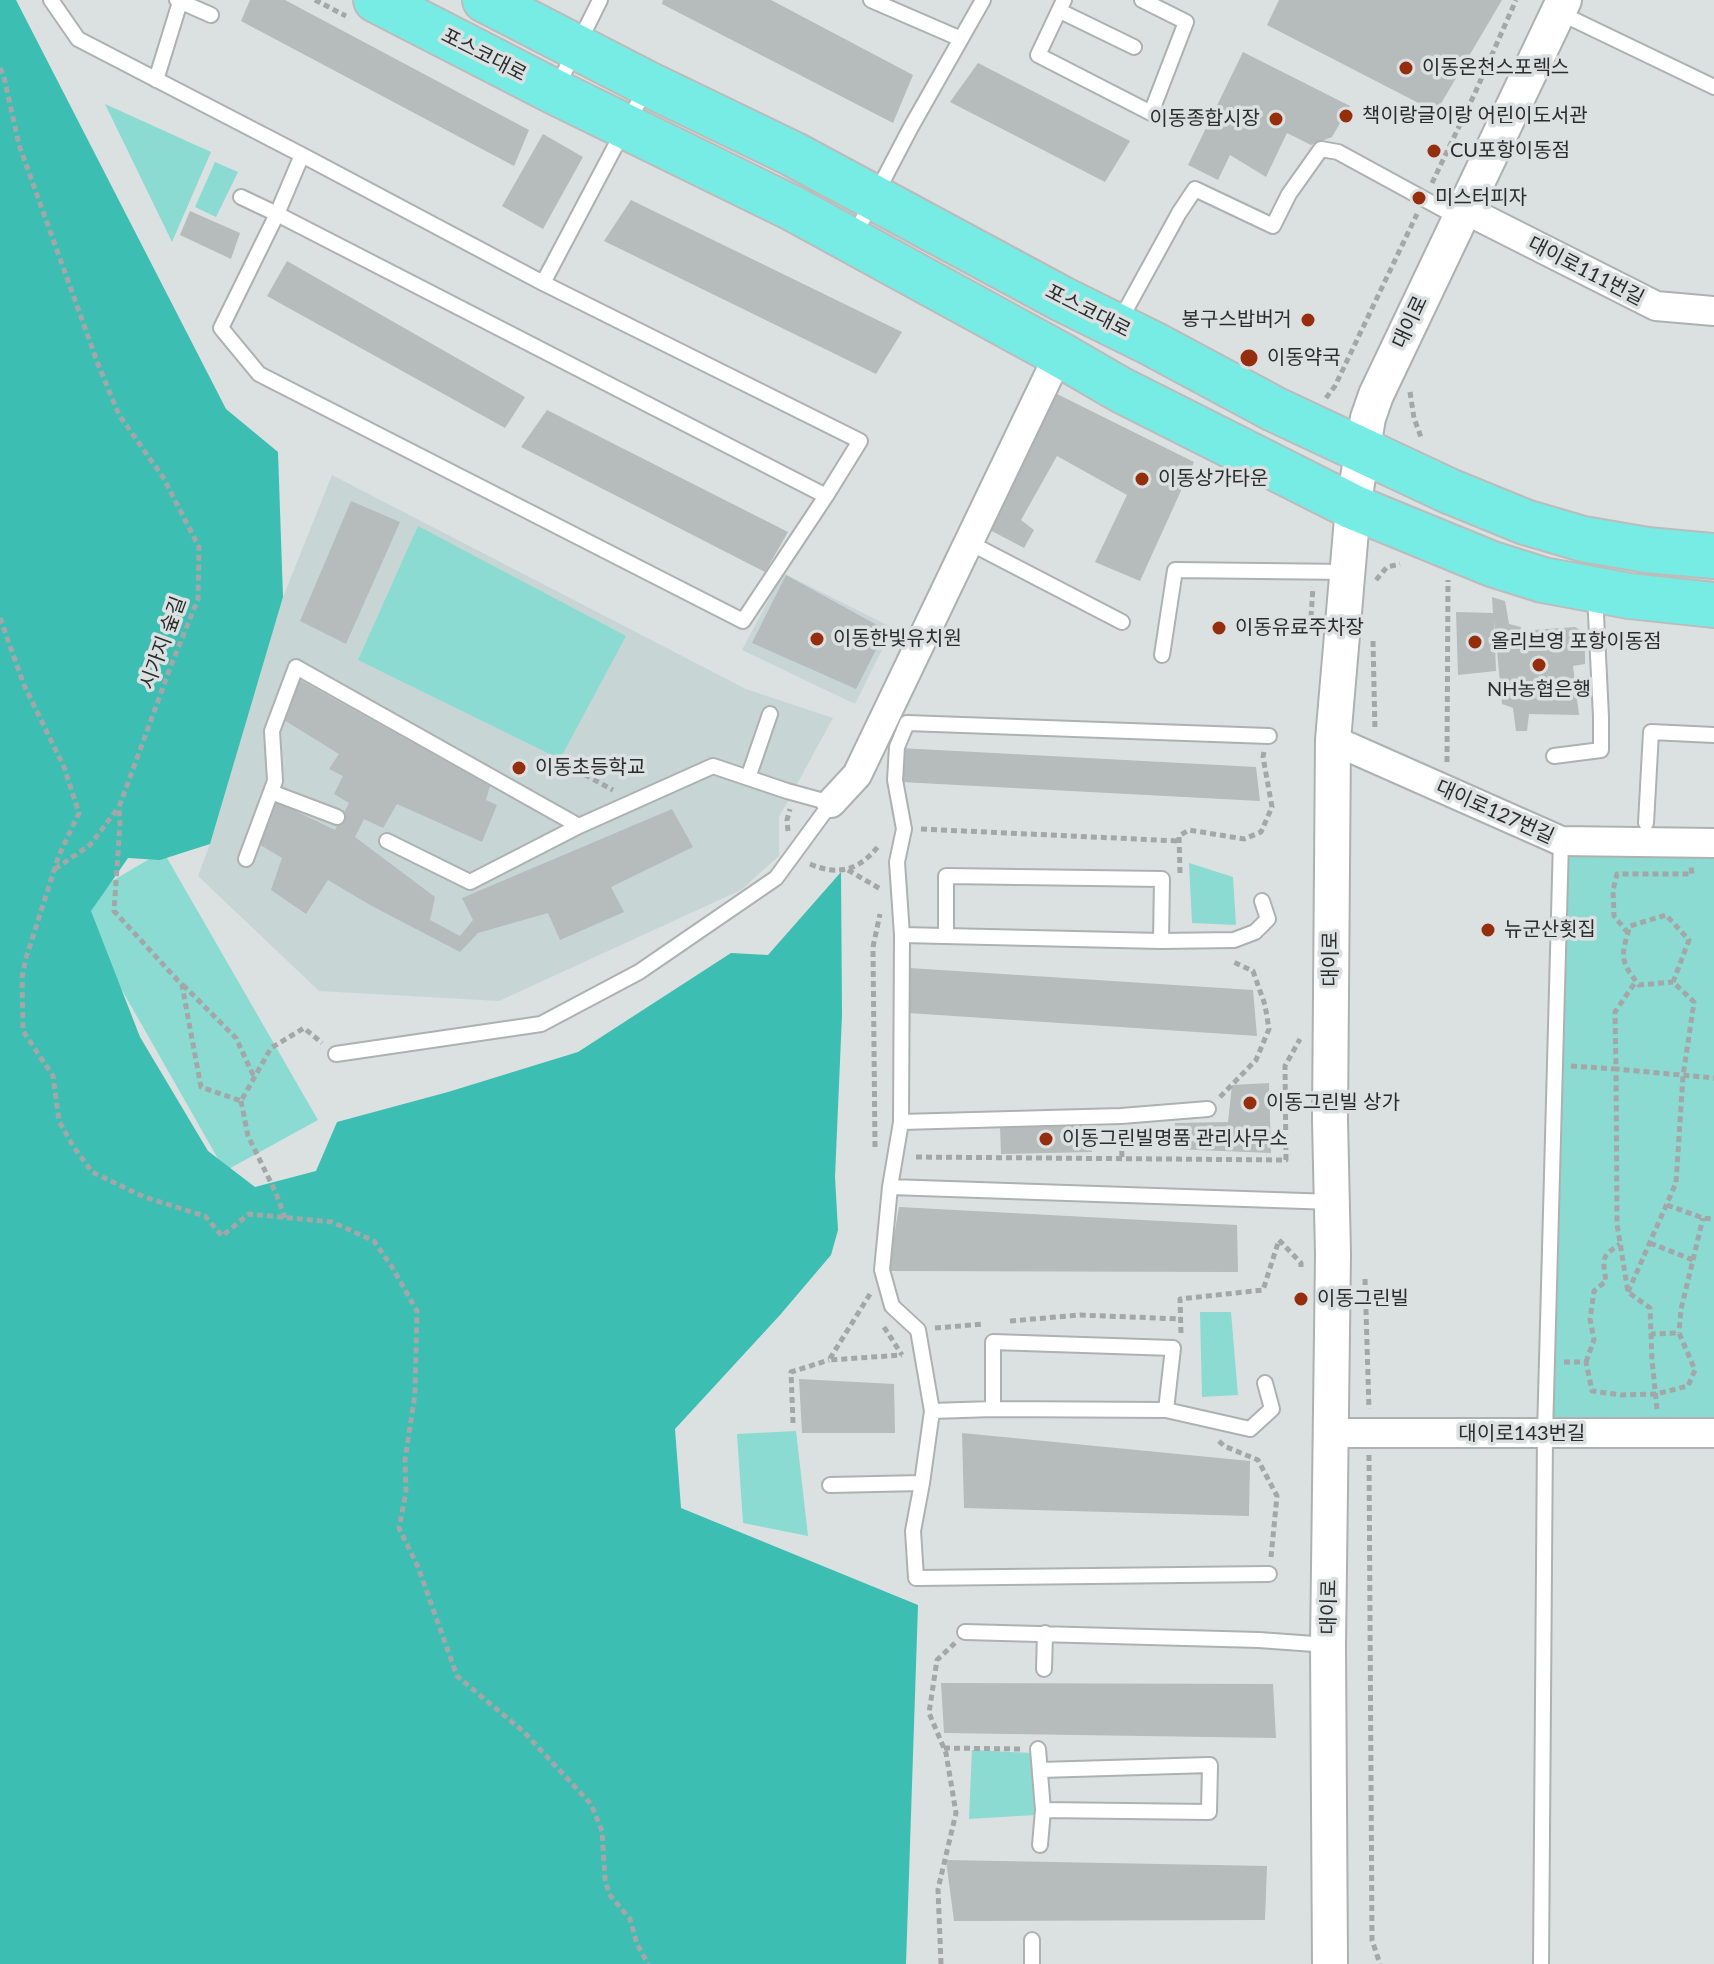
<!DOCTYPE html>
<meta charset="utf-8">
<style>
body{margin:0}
canvas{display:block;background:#dbe0e0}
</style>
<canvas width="1714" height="1964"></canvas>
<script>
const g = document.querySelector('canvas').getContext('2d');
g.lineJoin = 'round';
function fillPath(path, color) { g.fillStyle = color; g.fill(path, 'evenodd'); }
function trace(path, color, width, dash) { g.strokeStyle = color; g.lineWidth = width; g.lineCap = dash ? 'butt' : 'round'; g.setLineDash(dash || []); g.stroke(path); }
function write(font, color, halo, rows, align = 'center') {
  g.font = font + ' Lato,"Noto Sans KR",sans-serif'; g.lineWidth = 7; g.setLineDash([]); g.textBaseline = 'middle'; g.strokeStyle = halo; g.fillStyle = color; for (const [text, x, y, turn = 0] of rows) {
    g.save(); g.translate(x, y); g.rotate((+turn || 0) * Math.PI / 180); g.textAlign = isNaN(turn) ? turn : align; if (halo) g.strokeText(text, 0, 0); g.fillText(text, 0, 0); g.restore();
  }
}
const built = new Path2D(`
 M332 475 746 689 833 718 779 817V856L741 890 499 1001 319 991 198 876 210 844 283 597Z
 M783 573 893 628 855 704 742 650Z`);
const green = new Path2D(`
 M105 104 211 152 172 242Z
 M215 162 238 172 216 217 195 207Z
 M418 526 626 636 560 759 358 660Z
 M1561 841 1714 843V1433L1545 1434Z
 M163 851 318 1120 225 1171 73 904Z
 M1189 863 1233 877 1236 925 1192 923Z
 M1200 1312H1231L1238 1395 1202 1397Z
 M796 1431 808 1536 743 1523 737 1434Z
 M972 1750 1030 1753 1035 1815 969 1819Z`);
const forest = new Path2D(`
 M0 0H16L226 409 278 452 283 597 210 844 160 860 128 858 91 911 140 1037 208 1151 255 1187 316 1171 337 1122 448 1092 578 1052 731 953 768 955 841 872 842 1015 835 1177 838 1230 831 1255 780 1315 675 1429 681 1508 918 1605 906 1964H0Z`);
const building = new Path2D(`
 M250 0H285L529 130 514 166 241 21Z
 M663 0H771L913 75 893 123 662 4Z
 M1279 0H1502L1436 112 1267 25Z
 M1243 52 1350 106 1332 137 1311 145 1287 133 1266 177 1230 155 1218 180 1188 165Z
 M978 63 1130 141 1105 182 950 102Z
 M543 134 583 157 543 229 502 206Z
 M631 200 902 332 876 374 604 241Z
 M190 211 240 233 231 259 180 235Z
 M287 261 525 397 505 428 267 296Z
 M1057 394 1194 462 1140 581 1095 562 1127 495 1057 456 1021 520 1034 530 1024 548 990 530Z
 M547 410 788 532 765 572 521 447Z
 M351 501 400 522 346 644 300 621Z
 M786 575 886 630 856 689 752 643Z
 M1492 597 1505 601 1509 624 1521 627 1520 631 1575 627 1585 633V664L1573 666 1579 715 1529 714 1527 731H1516L1513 708 1502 704 1494 619 1496 671 1458 675 1456 612 1493 613Z
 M300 680 490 786 486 800 497 805 482 842 397 804 383 828 364 819 355 837 435 897 430 920 460 936 473 920 462 898 672 809 693 847 611 887 624 912 560 940 548 913 478 933 460 952 370 905 328 880 306 914 271 890 282 858 257 843 275 801 335 830 349 803 334 794 343 776 329 769 339 754 284 720Z
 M900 748 1256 767 1260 801 901 782Z
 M909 968 1253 990 1257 1036 908 1013Z
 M1269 1083 1271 1153 1173 1149 1175 1123 1228 1122 1232 1085Z
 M1090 1124 1092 1152 1001 1154 1000 1127Z
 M899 1207 1237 1225 1238 1272 888 1271Z
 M799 1379 894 1384 895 1433H802Z
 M962 1433 1250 1461 1249 1516 964 1508Z
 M941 1683 1273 1684 1276 1738 944 1733Z
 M946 1860 1267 1866 1265 1920 954 1921Z`);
const path = new Path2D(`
 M315 0 346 16
 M0 68 4 77 19 145 98 364 119 415 163 477 199 547 198 599 172 663 119 807 120 824 114 911 182 985 201 1087 241 1101 271 1048 304 1028 322 1043
 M1432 183 1475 93 1516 0
 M1410 392 1414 418 1422 440
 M1326 398 1335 386 1417 214
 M1376 580 1387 567 1400 564
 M1311 617 1313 587
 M0 618 24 685 64 767 79 813 59 855 26 958 22 977 23 1031 53 1076 59 1121 73 1146 92 1172 144 1197 205 1216 222 1236 249 1214 332 1222 374 1241 392 1267 417 1311 415 1394 405 1460 406 1492 399 1528 418 1567 457 1676 524 1732 591 1804 602 1831 605 1879 609 1894 630 1919 637 1944 648 1964
 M1373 641 1375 731
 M1447 762 1448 580
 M567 765 613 790
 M921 829 1179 841
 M788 831 787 820 790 809
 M810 864C840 877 861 869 880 844
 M55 869 90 845 119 807
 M848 870 882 890
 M1180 873 1179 836 1189 830 1244 839 1261 832 1272 807 1263 757 1264 752
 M1628 933 1614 916 1613 890 1617 874H1692L1691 867
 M183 985 236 1038 254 1077
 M1571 1066 1616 1069 1615 1012 1636 981
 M1220 1097 1256 1060 1269 1029 1265 1005 1253 971 1231 961
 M241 1101 248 1136 276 1193 285 1218
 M1121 1131 1122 1158
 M875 1147 873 947 880 914
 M916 1157 1286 1160 1285 1066 1300 1039
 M1667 1205 1703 1218 1714 1219
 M1650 1243 1693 1260 1681 1309 1679 1333
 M1693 1260 1703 1218
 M1365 1279 1369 1409
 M1628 1292 1676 1183 1683 1076 1694 1002 1673 982 1689 940 1666 915 1630 926C1621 956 1619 960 1639 985L1673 982
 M870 1294 829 1360 902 1355
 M1010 1321 1080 1315 1181 1319
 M884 1327 902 1355
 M935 1328 984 1324
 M1181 1333 1180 1299 1263 1290 1279 1240 1301 1263V1267
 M1564 1362H1586L1592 1391 1621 1395 1656 1394 1688 1386 1695 1370 1679 1333 1651 1334
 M1586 1362 1594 1340 1590 1319 1594 1291 1606 1281C1603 1259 1600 1257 1620 1244
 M1657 1409 1652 1360 1650 1308 1628 1292 1617 1224 1616 1069 1714 1078
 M793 1423 791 1372 829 1360
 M1219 1441 1224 1446 1258 1460 1277 1496 1271 1557
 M1369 1455 1372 1940 1380 1964
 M944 1748 1021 1749
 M941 1964 938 1889 956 1813 946 1753 929 1713 937 1660 955 1643`);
const service = new Path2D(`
 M51 0 78 39 302 155
 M177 0 211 15
 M871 0 961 39
 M1064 0 1038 55 1151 113 1186 22 1142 0
 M1060 11 1134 47
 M1558 12 1714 87
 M156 80 180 2
 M556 89 600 0
 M241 197 277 214 826 496 743 621 259 374 221 328 277 214 302 155 543 283 860 441 826 496
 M854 236 911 127 983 0
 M543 283 646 88
 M1118 324 1179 213 1195 189 1273 226 1289 194 1321 149 1338 152 1459 218
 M968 542 1122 622
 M1162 655 1175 570 1348 572
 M1554 756 1601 750V717L1595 594
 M748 778 770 714
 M271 792 337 817
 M1646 823 1651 732 1714 735
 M246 859 275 781 272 731 296 667 579 826
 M902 935 1161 941 1234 940 1255 932 1268 919 1262 901
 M946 936V876L1162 879 1161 941
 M336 1054 541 1024 639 972 776 878 831 803 787 791 713 766 579 826 470 882 387 841
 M901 1122 1121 1116 1208 1109
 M890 1187 1333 1202
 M993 1409V1342L1173 1348 1166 1410
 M932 1411 993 1409 1166 1410 1250 1429 1272 1409 1265 1383
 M830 1485 922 1483
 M1269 1574 916 1578 913 1531 922 1483 932 1411 918 1330 892 1306 882 1270 890 1187 901 1122 902 935 897 862 904 829 895 780 897 747 907 723 1269 736
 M965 1632 1259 1640 1328 1645
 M1044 1669 1045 1633
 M1038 1749 1043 1810 1040 1845
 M1040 1770 1210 1765 1209 1812 1043 1810
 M1032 1964V1940
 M1541 1964 1545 1434 1561 841`);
const minor = new Path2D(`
 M1464 209 1656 306 1714 311
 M1333 740 1561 841 1714 843
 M831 803 857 775 1059 354
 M1331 1433H1714`);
const tertiary = new Path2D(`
 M1330 1964 1328 1645 1333 1254 1330 1120 1333 740 1353 507 1368 418 1376 395 1564 0`);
const primary = new Path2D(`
 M376 0 555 92 792 208 1059 354 1121 390 1353 507 1492 564 1543 580 1629 596 1714 605
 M485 0 648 84 793 154 1062 299 1153 344 1274 409 1449 491 1525 522 1583 539 1647 550 1714 556`);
const markers = [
 [1406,68,8,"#952e0c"],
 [1346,116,8,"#952e0c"],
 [1276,119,8,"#952e0c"],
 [1434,151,8,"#952e0c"],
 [1419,198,8,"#952e0c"],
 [1308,320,8,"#952e0c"],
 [1249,358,10,"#952e0c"],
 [1142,479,8,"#952e0c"],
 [1219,628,8,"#952e0c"],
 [817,639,8,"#952e0c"],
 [1475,642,8,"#952e0c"],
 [1539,665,8,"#952e0c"],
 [519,768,8,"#952e0c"],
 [1488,930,8,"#952e0c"],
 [1250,1103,8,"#952e0c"],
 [1046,1139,8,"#952e0c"],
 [1301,1299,8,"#952e0c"]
];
const streetNames = [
 ["포스코대로",484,55,27],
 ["대이로111번길",1586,271,27],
 ["포스코대로",1088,311,27],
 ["대이로",1410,322,-65],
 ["시가지 숲길",163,643,-70],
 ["대이로127번길",1495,812,24],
 ["대이로",1331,959,-90],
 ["대이로143번길",1522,1434],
 ["대이로",1329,1607,-89]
];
const poiNames = [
 ["이동온천스포렉스",1422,68],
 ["책이랑글이랑 어린이도서관",1362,116],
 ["이동종합시장",1260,119,"right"],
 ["CU포항이동점",1450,151],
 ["미스터피자",1435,198],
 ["봉구스밥버거",1292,320,"right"],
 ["이동약국",1267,358],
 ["이동상가타운",1158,479],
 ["이동유료주차장",1235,628],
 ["이동한빛유치원",833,639],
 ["올리브영 포항이동점",1491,642],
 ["NH농협은행",1539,690,"center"],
 ["이동초등학교",535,768],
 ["뉴군산횟집",1504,930],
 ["이동그린빌 상가",1266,1103],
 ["이동그린빌명품 관리사무소",1062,1139],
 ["이동그린빌",1317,1299]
];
fillPath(built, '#c7d6d4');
fillPath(green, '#8bdbd2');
fillPath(forest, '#3cbeb3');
fillPath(building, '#b6bbbb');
trace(service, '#adb2b1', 18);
trace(minor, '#adb2b1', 32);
trace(tertiary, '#adb2b1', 38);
trace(primary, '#bbbcbc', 48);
trace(path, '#a3a7a7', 5, [6, 4]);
trace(service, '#fff', 14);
trace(minor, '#fff', 28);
trace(tertiary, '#fff', 34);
trace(primary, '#77ece4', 44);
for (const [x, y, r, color] of markers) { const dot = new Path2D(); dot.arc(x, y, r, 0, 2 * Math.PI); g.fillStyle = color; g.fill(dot); trace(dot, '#dbe0e0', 3); }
write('20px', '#2b2d2d', '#dbe0e0', streetNames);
write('20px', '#2b2d2d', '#dbe0e0', poiNames, 'left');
</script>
